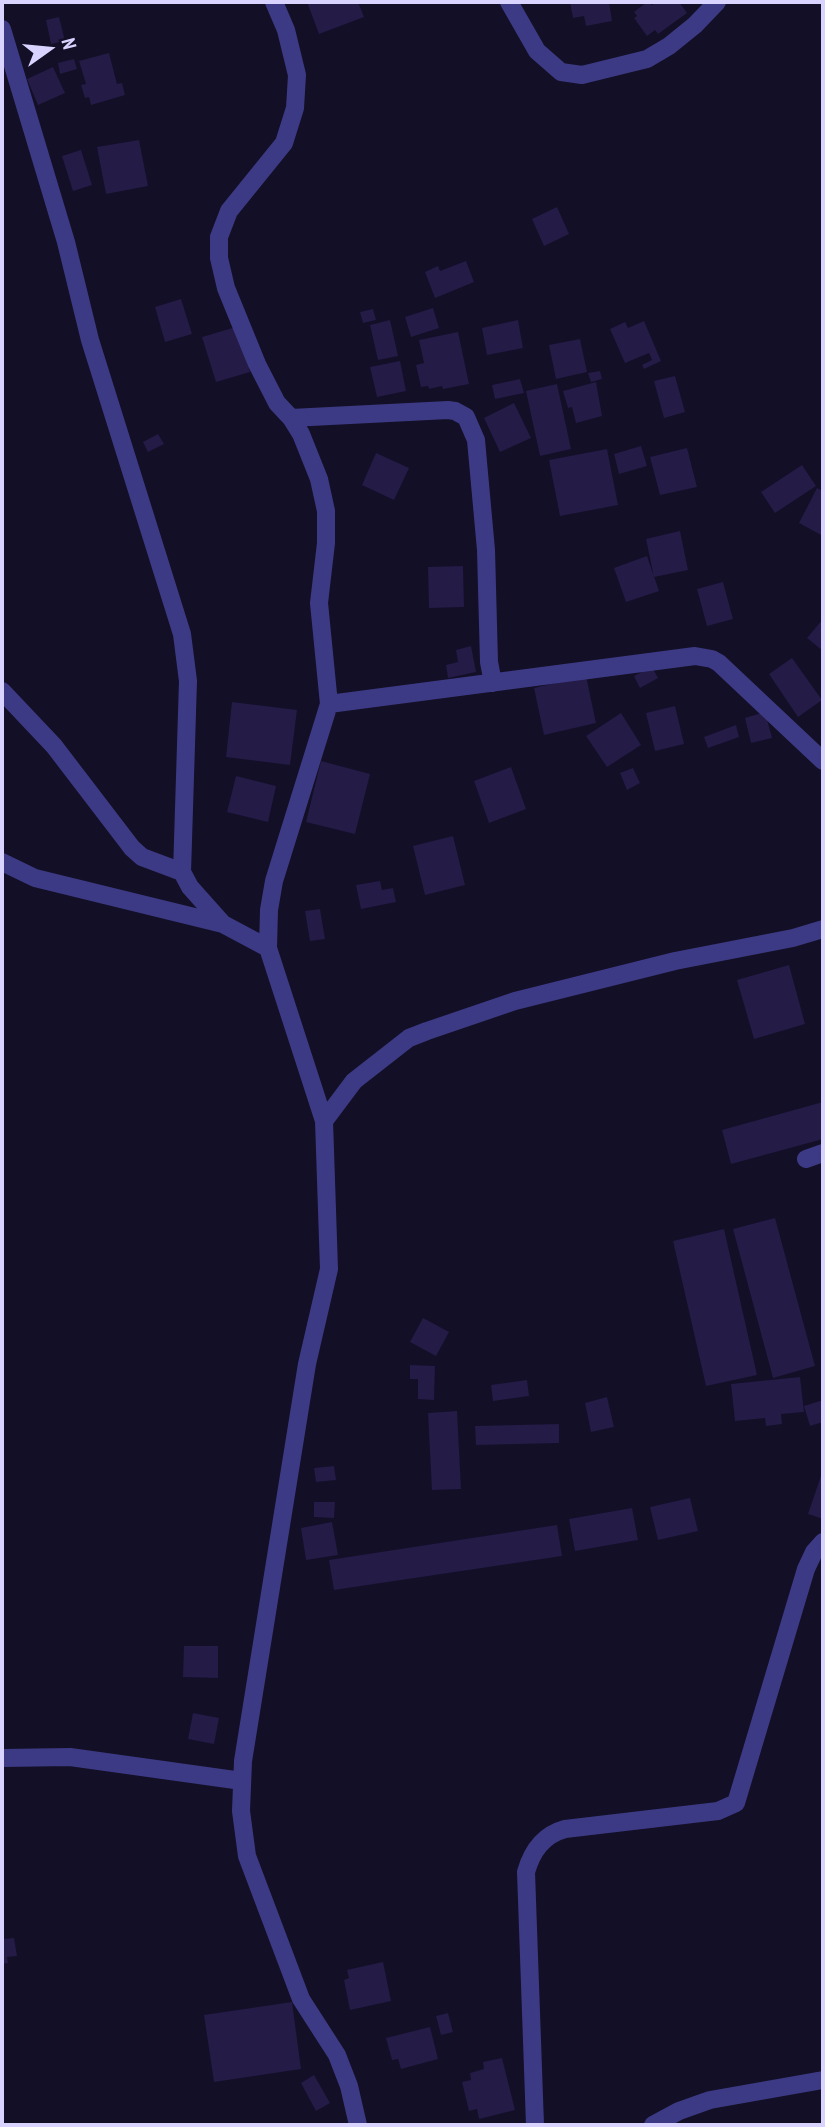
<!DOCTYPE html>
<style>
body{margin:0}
#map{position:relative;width:825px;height:2127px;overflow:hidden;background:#130f26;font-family:"PT Sans Narrow",sans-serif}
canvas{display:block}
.frame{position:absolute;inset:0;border:4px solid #d9d4ff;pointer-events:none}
.north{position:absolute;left:14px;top:14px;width:70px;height:70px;-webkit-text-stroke:5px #130f26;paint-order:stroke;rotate:75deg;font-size:19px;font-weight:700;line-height:28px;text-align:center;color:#d9d4ff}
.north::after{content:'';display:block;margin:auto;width:24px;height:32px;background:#d9d4ff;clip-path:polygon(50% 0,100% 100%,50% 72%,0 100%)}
</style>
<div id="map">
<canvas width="825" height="2127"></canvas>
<div class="frame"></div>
<div class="north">N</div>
</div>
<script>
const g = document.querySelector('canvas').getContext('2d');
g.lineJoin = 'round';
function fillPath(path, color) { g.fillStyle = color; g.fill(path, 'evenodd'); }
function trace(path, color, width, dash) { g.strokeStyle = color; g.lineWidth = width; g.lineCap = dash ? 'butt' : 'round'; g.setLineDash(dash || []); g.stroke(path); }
const building = new Path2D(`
 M307 2H358L364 17 319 34Z
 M570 2H609L612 21 586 26 584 16 573 18Z
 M647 2 652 5 657 2H679L687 13 658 34 655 30 647 36 634 18 637 16 634 12Z
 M59 17 65 41 51 44 46 20Z
 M109 53 117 84 122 83 125 95 91 105 89 97 85 98 81 85 86 84 79 61Z
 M74 59 77 69 60 74 58 63Z
 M53 67 65 93 38 105 27 79Z
 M139 140 148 186 106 194 97 147Z
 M81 150 92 185 73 191 62 156Z
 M557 207 569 234 544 246 532 219Z
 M466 261 474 282 435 298 425 272 438 266 440 271Z
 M181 299 192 334 165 342 155 307Z
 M433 308 439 328 411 337 405 317Z
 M373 309 376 320 363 323 360 312Z
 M390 320 398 356 378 360 370 325Z
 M518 320 523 348 487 355 482 328Z
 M644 321 661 361 644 369 642 365 652 360 649 353 625 363 610 329 625 322 628 328Z
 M236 327 250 372 216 382 202 337Z
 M458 332 469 384 443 389 442 386 429 389 428 386 421 387 416 365 424 363 419 340Z
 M580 339 587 372 556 379 549 345Z
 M400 361 406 391 377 397 370 367Z
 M600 371 602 379 591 382 588 373Z
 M675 376 685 412 664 418 654 381Z
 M520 379 524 393 495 399 492 385Z
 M596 382 602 416 576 423 572 407 568 408 563 391Z
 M557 384 571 449 540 456 526 391Z
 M514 403 531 438 500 452 484 418Z
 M158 434 164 444 148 452 143 442Z
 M641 446 647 466 619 474 614 454Z
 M687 448 697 487 660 495 650 457Z
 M607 449 618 505 560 516 549 460Z
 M376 453 409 468 394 500 362 485Z
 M802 465 816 486 775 513 761 492Z
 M817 488 823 491V536L799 523Z
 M680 531 688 570 654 577 646 539Z
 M647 556 659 591 626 602 614 568Z
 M463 566 464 607 429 608 428 567Z
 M723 582 733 619 707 626 697 589Z
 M823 619V651L807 638Z
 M471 646 476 672 448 678 446 665 458 662 456 650Z
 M792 658 822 700 798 717 769 674Z
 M652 667 658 678 640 688 634 676Z
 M586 676 596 723 544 735 534 688Z
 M232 702 297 710 290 765 226 757Z
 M675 706 684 744 655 751 646 713Z
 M765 712 772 738 751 743 745 718Z
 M621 713 641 745 607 767 586 736Z
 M736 725 739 737 708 748 704 737Z
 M321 761 370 774 355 834 306 822Z
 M511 767 526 809 489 823 474 781Z
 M633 768 640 783 627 790 620 773Z
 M236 776 276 786 268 822 227 812Z
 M453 836 465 885 425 895 413 846Z
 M380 881 382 890 393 888 396 902 361 909 356 885Z
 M320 909 325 939 310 941 305 911Z
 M789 965 805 1024 754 1039 737 980Z
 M823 1102V1139L731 1164 722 1130Z
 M775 1218 815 1366 773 1378 733 1229Z
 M724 1229 757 1375 706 1386 673 1241Z
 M423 1318 449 1332 436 1356 410 1342Z
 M410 1365 435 1366 434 1400 418 1399V1379H410Z
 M800 1377 804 1412 781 1414 782 1424 766 1426 765 1418 735 1421 731 1384Z
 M527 1380 529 1396 493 1401 491 1385Z
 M607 1397 614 1427 591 1432 585 1403Z
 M823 1400V1422L810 1426 804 1406Z
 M457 1411 461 1489 432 1490 428 1413Z
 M559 1424V1443L476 1445 475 1426Z
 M334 1466 336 1480 316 1482 314 1468Z
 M823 1470V1519L808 1514Z
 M690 1498 698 1531 658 1540 650 1507Z
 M314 1502H335L334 1518 314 1517Z
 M632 1508 638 1540 575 1551 569 1519Z
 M332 1522 338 1555 306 1560 301 1528Z
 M557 1525 562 1556 334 1590 329 1560Z
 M184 1646H218V1678L183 1677Z
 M193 1713 219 1718 214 1744 188 1739Z
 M14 1938 17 1956 7 1957 8 1963 2 1964V1939Z
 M383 1962 391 2001 350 2010 344 1980 349 1978 347 1970Z
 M292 2002 301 2069 214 2082 204 2015Z
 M448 2013 453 2032 441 2035 436 2016Z
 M430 2027 438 2059 401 2069 398 2059 392 2060 386 2038Z
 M502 2058 515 2110 479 2119 477 2109 469 2111 462 2082 471 2080 470 2073 484 2069 483 2062Z
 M314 2075 330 2103 316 2111 301 2083Z`);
const minor = new Path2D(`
 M274 2 286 30 297 75 295 108 284 143 229 211 219 237V258L226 288 257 364 277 403 291 418 301 434 319 479 326 511V543L319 603 329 704 274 881 269 910 268 948 324 1121
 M509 2 537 51 561 72 582 75 647 59 669 46 695 25 717 2
 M2 29 66 242 90 340 182 634 188 681 182 872 190 887 223 924 268 948
 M291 418 448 410 455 411 466 417 476 440 486 550 489 662 493 683
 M2 691 54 746 132 848 142 857 182 872
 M329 704 695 656 712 659 719 663 823 761
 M2 862 35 878 223 924
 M806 1159 823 1153
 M2 1758 70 1757 242 1781
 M358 2125 349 2086 337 2055 301 1999 247 1856 241 1811 243 1761 307 1364 329 1269 324 1121 354 1081 409 1038 427 1031 515 1001 675 961 793 938 823 929
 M535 2125 526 1872C532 1851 543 1835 565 1829L718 1811 736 1803 806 1569 814 1552 823 1542
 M653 2125 679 2111 710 2100 823 2080`);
fillPath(building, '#241b47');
trace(minor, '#3d3a85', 18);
</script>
